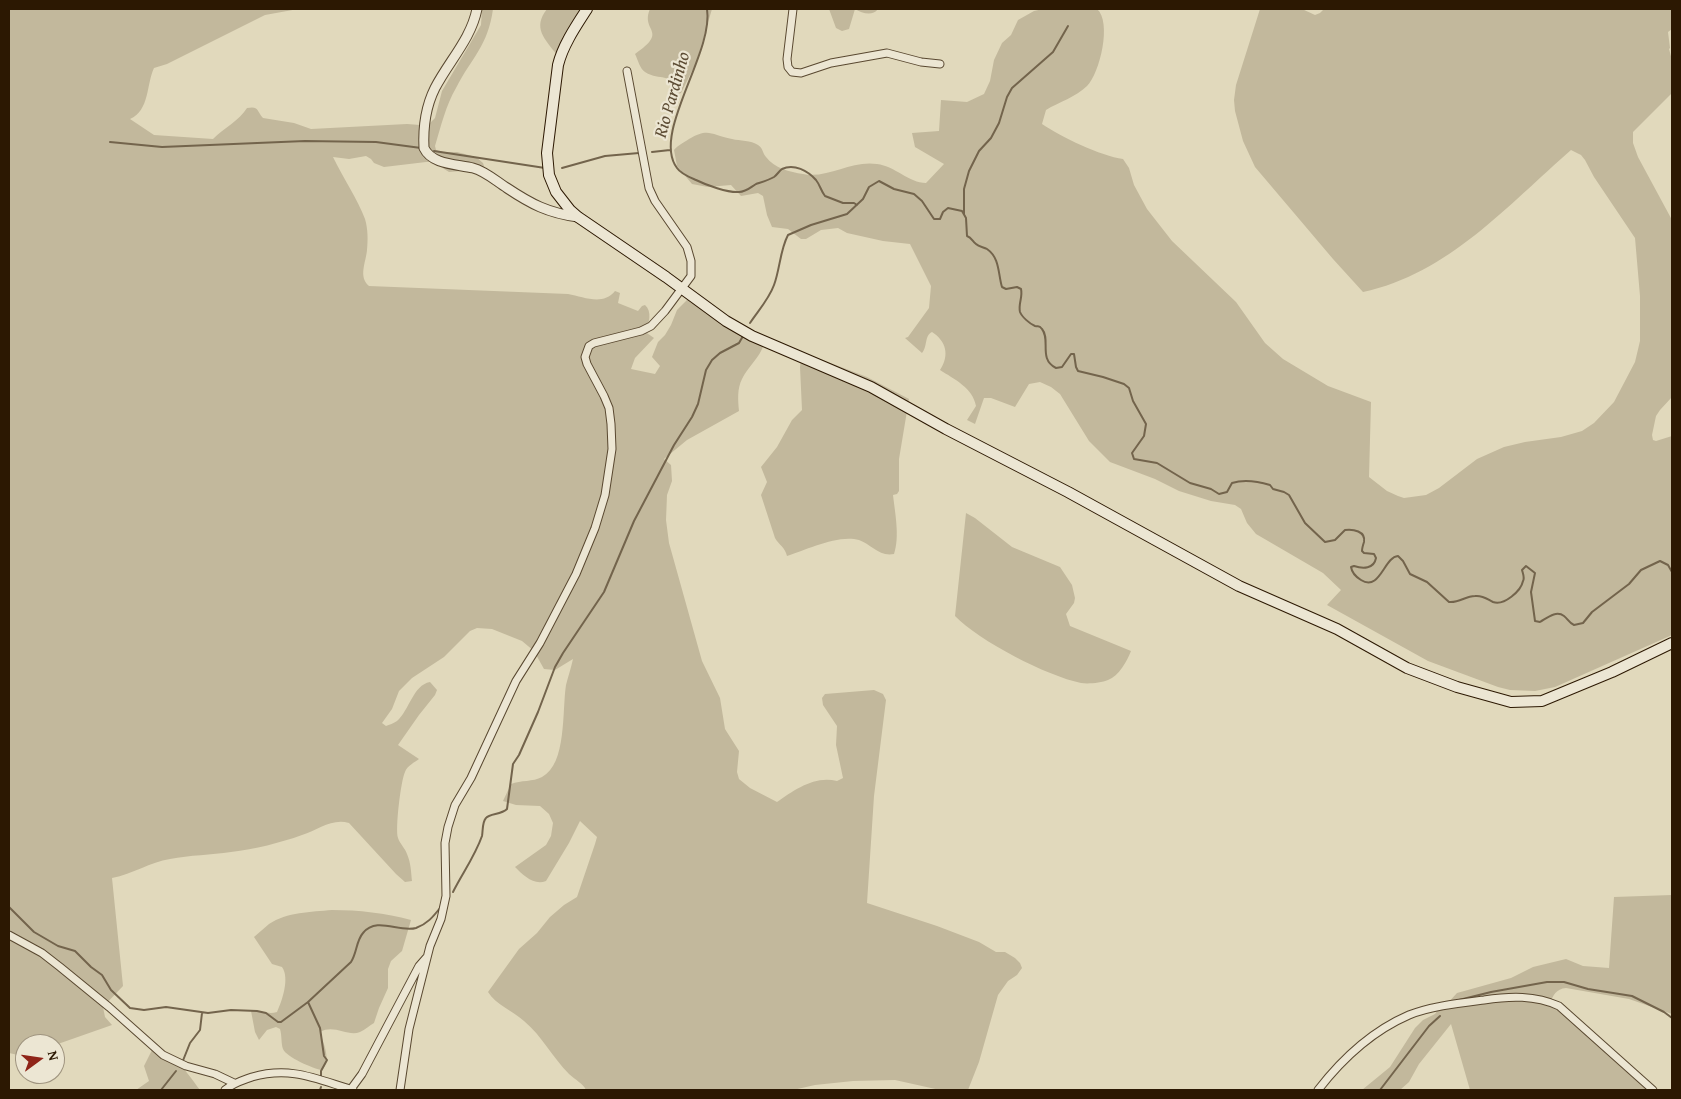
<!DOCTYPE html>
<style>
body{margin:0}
#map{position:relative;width:1681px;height:1099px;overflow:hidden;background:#e1d9bc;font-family:"Gentium Book Plus",serif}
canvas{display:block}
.frame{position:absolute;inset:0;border:10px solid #2c1802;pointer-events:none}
.north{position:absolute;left:15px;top:1034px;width:50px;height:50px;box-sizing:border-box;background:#ece6d3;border:1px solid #9f947f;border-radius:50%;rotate:76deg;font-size:14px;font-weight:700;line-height:20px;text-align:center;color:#2c1802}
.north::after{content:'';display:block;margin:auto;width:18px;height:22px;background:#8f2418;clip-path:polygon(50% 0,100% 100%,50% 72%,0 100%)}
</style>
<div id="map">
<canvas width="1681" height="1099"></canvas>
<div class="frame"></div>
<div class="north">N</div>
</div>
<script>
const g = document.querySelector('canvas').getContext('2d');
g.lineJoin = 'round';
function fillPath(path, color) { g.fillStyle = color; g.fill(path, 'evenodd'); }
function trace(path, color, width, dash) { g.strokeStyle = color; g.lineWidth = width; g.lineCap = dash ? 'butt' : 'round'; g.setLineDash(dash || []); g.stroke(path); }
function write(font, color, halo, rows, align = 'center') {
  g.font = font + ' "Gentium Book Plus",serif'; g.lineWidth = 4.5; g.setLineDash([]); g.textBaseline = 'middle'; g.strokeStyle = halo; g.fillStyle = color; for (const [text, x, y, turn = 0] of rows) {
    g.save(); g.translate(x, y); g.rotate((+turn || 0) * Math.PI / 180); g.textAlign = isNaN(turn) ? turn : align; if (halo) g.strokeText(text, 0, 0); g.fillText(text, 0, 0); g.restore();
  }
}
const green = new Path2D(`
 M9 9H298L265 15 167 64 154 68C146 85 150 110 130 119L154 135 213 139C224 128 239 121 247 108 259 106 256 110 263 118L294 123 311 129 407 124 420 125 430 123 435 118 442 91 481 25 482 9H493C488 46 472 57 456 88 446 105 441 126 435 146L436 150 442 152H457L476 157 483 163 485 169 449 172 433 162H426L384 167 374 163 371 159 366 156 349 159 333 157C342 176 358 200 365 219 368 229 368 240 367 250 366 262 358 277 369 286L568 294C584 297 603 306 615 291L620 293 618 303 638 311 642 306 645 305C652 311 650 324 644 331L654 338 635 358 631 369 655 374 660 366 652 357 658 342 665 335 671 325 677 310 693 294 716 312 765 337C765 353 749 365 742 379 737 389 738 400 739 411L687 440 664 459 671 465 672 481 667 495 666 520 669 543 702 661 720 698 725 729 739 751 737 772 739 779 750 788 777 802C794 790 815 775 837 781L843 778 836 745 837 726 823 705 822 698 825 694 874 690 883 694 886 700 874 796 867 903 937 926 979 942 996 952H1005L1015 958 1020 963 1022 968 1017 975 1008 981 998 995 979 1062 968 1090H940L895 1080 853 1081 815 1085 793 1090H586C583 1083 575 1080 569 1074 553 1058 542 1036 524 1021 512 1010 496 1005 488 992L519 949 537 933 550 917 564 905 577 897 595 844 597 837 580 821 569 843 546 881C534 886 523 875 515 867L546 845 551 836 553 823 549 814 540 806 516 805 503 801 511 784C521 780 533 782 542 777 567 764 562 710 566 685 568 677 571 668 573 659L555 670 544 669 534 651 522 641 492 629 477 628 470 631 444 657 412 678 399 691 392 709 382 723 386 726C389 725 394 723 397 721 409 711 413 685 430 682L437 690 435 695 419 715 398 745 419 759C415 762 407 766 405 772 401 780 395 829 398 838 400 844 405 848 407 854 411 863 411 872 412 881L405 882 396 874 349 823C332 818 318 830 302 835 280 843 255 849 231 852 211 855 190 855 170 859 150 862 133 874 112 878L123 986 103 1007 105 1017 112 1025 55 1045 25 1044V1056H23L9 1053Z
 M547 9H580L563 36 557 55C545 39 532 28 547 9Z
 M650 9H712L696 63 681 93 677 94C670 70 661 82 645 72 640 69 638 60 635 54 670 30 640 32 650 9Z
 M829 9H878C872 17 862 13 855 9L849 29 842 31 836 28Z
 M1043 9H1097C1112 22 1100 73 1087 86 1076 97 1059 102 1046 110L1042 124C1061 137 1101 156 1123 159L1129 168 1134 185 1147 209 1172 241 1236 302 1265 343 1283 359 1328 386 1371 402 1369 477 1387 491 1398 496 1404 498 1426 495 1439 488 1477 459 1504 447 1525 442 1561 437 1582 431 1594 423 1614 402 1635 362 1640 341V296L1635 238 1594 177 1585 160 1581 155 1571 150C1508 205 1448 274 1363 292L1333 259 1255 167 1243 141 1235 111 1234 100 1236 85 1260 9H1302L1315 15 1320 13 1324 9H1672V29L1668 32 1670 48 1669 49 1672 60V93L1633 132V143L1638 157 1672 220V397L1660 410 1656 416 1652 435 1653 440 1656 441 1672 436V635L1555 687 1535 691 1510 690 1498 687 1428 661 1327 605 1341 590 1323 573 1256 534 1247 523 1241 509 1235 505 1211 501 1179 491 1155 479 1110 462 1089 441 1060 394 1051 387 1040 382 1029 384 1015 407 991 398H984L975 424 967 420 976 406C973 388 954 379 940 370 950 355 946 341 932 332 924 336 928 346 922 353L905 338 908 337 929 308 931 286 910 244 883 241 847 233 838 228 821 230 806 239H801L788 229 772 227 767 215 763 196 758 193 741 196 731 185 708 187 692 184 677 166 674 150C678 145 683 143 689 139 709 127 711 135 732 139 740 141 751 140 758 145 763 148 762 152 766 157 774 168 790 172 803 174 828 179 851 160 877 164 895 166 909 183 926 183L944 164 915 147 912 133 939 131 941 100 967 102 984 94 990 81 994 60 1002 43 1011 35 1018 20 1034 11Z
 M802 352 867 377 909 399 899 459V491L897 494 893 495C895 513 900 537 894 554 879 557 871 544 859 540 838 534 806 550 787 556 785 547 779 545 775 538L761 495 767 482 761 467 777 447 792 420 802 410 800 367Z
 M966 513 975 518 1012 547 1060 567 1072 585 1075 598 1074 603 1066 614 1070 626 1131 651C1127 661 1119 676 1108 680 1101 683 1088 684 1081 683 1047 676 979 641 955 616Z
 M1672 895V1014L1629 999 1566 988C1556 989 1553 995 1550 1004L1568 1015 1650 1090H1470L1451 1024 1419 1064 1409 1082 1400 1090H1362L1390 1067 1415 1028 1423 1020 1435 1014 1441 1005H1446L1457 993 1511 978 1533 967 1566 959 1583 966 1609 968 1614 897Z
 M332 910C359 910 385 913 411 920L402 951 391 961 388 969V988L379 1008 374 1023C370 1025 365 1030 360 1032 348 1037 334 1024 320 1032 323 1043 332 1060 322 1070 314 1069 286 1057 283 1049 281 1044 282 1035 280 1029L276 1027 267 1030 259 1040 255 1032 251 1011C261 1010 268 1015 277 1012 282 1001 290 978 282 967L272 964 254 937C259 933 264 928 269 924 287 912 311 912 332 910Z
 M153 1048C174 1052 188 1074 200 1090H136L149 1081 144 1066Z`);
const stream = new Path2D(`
 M707 9C714 53 651 134 677 168 681 174 689 177 696 180 706 185 728 193 739 192 746 192 751 187 756 184 762 182 769 180 774 177 777 175 779 171 782 169 794 163 808 171 816 180 820 185 821 191 825 196L843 203H854L857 205
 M110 142 162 147 305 141 376 142 421 148
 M434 151 545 168
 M652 152 670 150
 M562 168 605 156 639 153
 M964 214V189L969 171 979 151 991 138 999 123 1007 97 1012 88 1053 52 1068 26
 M750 323C758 311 769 299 774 285 780 269 780 250 788 235L811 225 847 214 863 199 869 187 879 181 894 189 914 194 922 201 934 219H940L943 212 948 208 962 211 966 218 967 236C972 238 972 241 976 244 979 247 984 247 987 249 1000 258 998 274 1002 287L1006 289 1017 287 1021 289C1023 297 1018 304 1020 312 1022 317 1030 324 1035 326 1039 327 1039 325 1042 329 1051 340 1038 359 1056 368L1062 367 1071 354H1074L1076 367 1078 371 1103 377 1124 384 1129 388 1133 401 1146 424 1144 436 1132 453 1134 459 1157 463 1190 483 1211 489 1219 494 1227 492 1232 483C1244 479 1257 481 1270 485L1273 489 1284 492 1289 495 1305 523 1325 542 1335 540 1345 530C1353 529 1366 531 1364 542 1363 545 1362 548 1362 551L1364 553 1374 554 1376 558C1374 569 1363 569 1354 566L1351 567C1352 573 1356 577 1361 580 1380 592 1384 557 1398 556L1403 561 1410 574 1427 582 1449 602C1460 603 1465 596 1475 596 1483 595 1487 599 1493 602 1504 606 1521 591 1523 581 1525 578 1523 574 1522 570L1526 566 1535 573 1531 592 1535 621 1540 622C1547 618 1556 610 1564 616 1568 619 1569 623 1574 625L1583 623 1592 612 1629 584 1641 570 1660 561 1668 565 1672 572
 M453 892C462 874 475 856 482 836 483 831 482 822 486 818 490 813 501 815 507 809L513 764 519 755 538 712 555 667 563 653 604 592 634 521 674 445 692 417 698 404 706 370 712 360 720 353 739 343 743 336
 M9 907 34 932 58 946 75 951 91 967 102 975 111 990 130 1008 144 1010 166 1007 208 1013 231 1010 257 1011 266 1013 278 1022H281L308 1002 351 962C357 953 356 941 363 933 377 916 399 933 416 928 427 924 433 917 440 908
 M1459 1000 1491 992 1547 982H1564L1588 989 1632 996 1664 1012 1672 1018
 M308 1002 320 1028 324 1056 327 1060 321 1071V1077
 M182 1063 190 1043 200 1030 202 1013
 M161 1090 176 1071
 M320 1090 321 1087
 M1380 1090 1429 1026 1440 1016`);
const minor = new Path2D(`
 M793 9 787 59 788 67 792 72 801 73 831 63 887 53 921 62 940 64
 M9 935 42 953 60 967 109 1007 163 1055 186 1066 215 1074 234 1083
 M351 1089 362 1074 419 966 426 958
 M225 1090C233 1083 241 1081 252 1077 291 1066 316 1079 353 1090
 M400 1090 409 1029 430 946 441 919 446 896 445 843 448 827 455 805 471 778 516 681 540 643 576 574 595 528 605 495 612 449 611 424 609 408 604 396 587 364 585 357 589 346 594 343 641 331 651 326 665 311 691 276V261L687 247 655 201 649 188 627 71
 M1318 1090C1342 1059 1372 1031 1409 1015 1431 1006 1460 1003 1484 1000 1510 996 1535 995 1559 1006L1653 1090`);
const tertiary = new Path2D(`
 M477 9C471 39 449 61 435 88 426 106 423 128 424 148 432 165 457 164 473 168 485 171 496 181 507 188 531 204 548 213 578 217`);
const secondary = new Path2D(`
 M587 9C576 26 563 45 558 65L547 153 549 175 556 192 570 210 578 217 666 277 726 321 752 336 871 387 946 429 1068 492 1239 586 1337 629 1407 668 1457 687 1511 702 1542 701 1612 672 1672 643`);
const waterNames = [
 ["Rio Pardinho",673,95,-74]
];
fillPath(green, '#c2b89c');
trace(stream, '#73644c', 2);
trace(minor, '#594830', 9);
trace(tertiary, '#594830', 11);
trace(secondary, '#2c1802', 12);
trace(minor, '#ece6d3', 7);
trace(tertiary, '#ece6d3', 9);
trace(secondary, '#ece6d3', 10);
write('italic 18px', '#5c4b33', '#ece6d3', waterNames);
</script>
